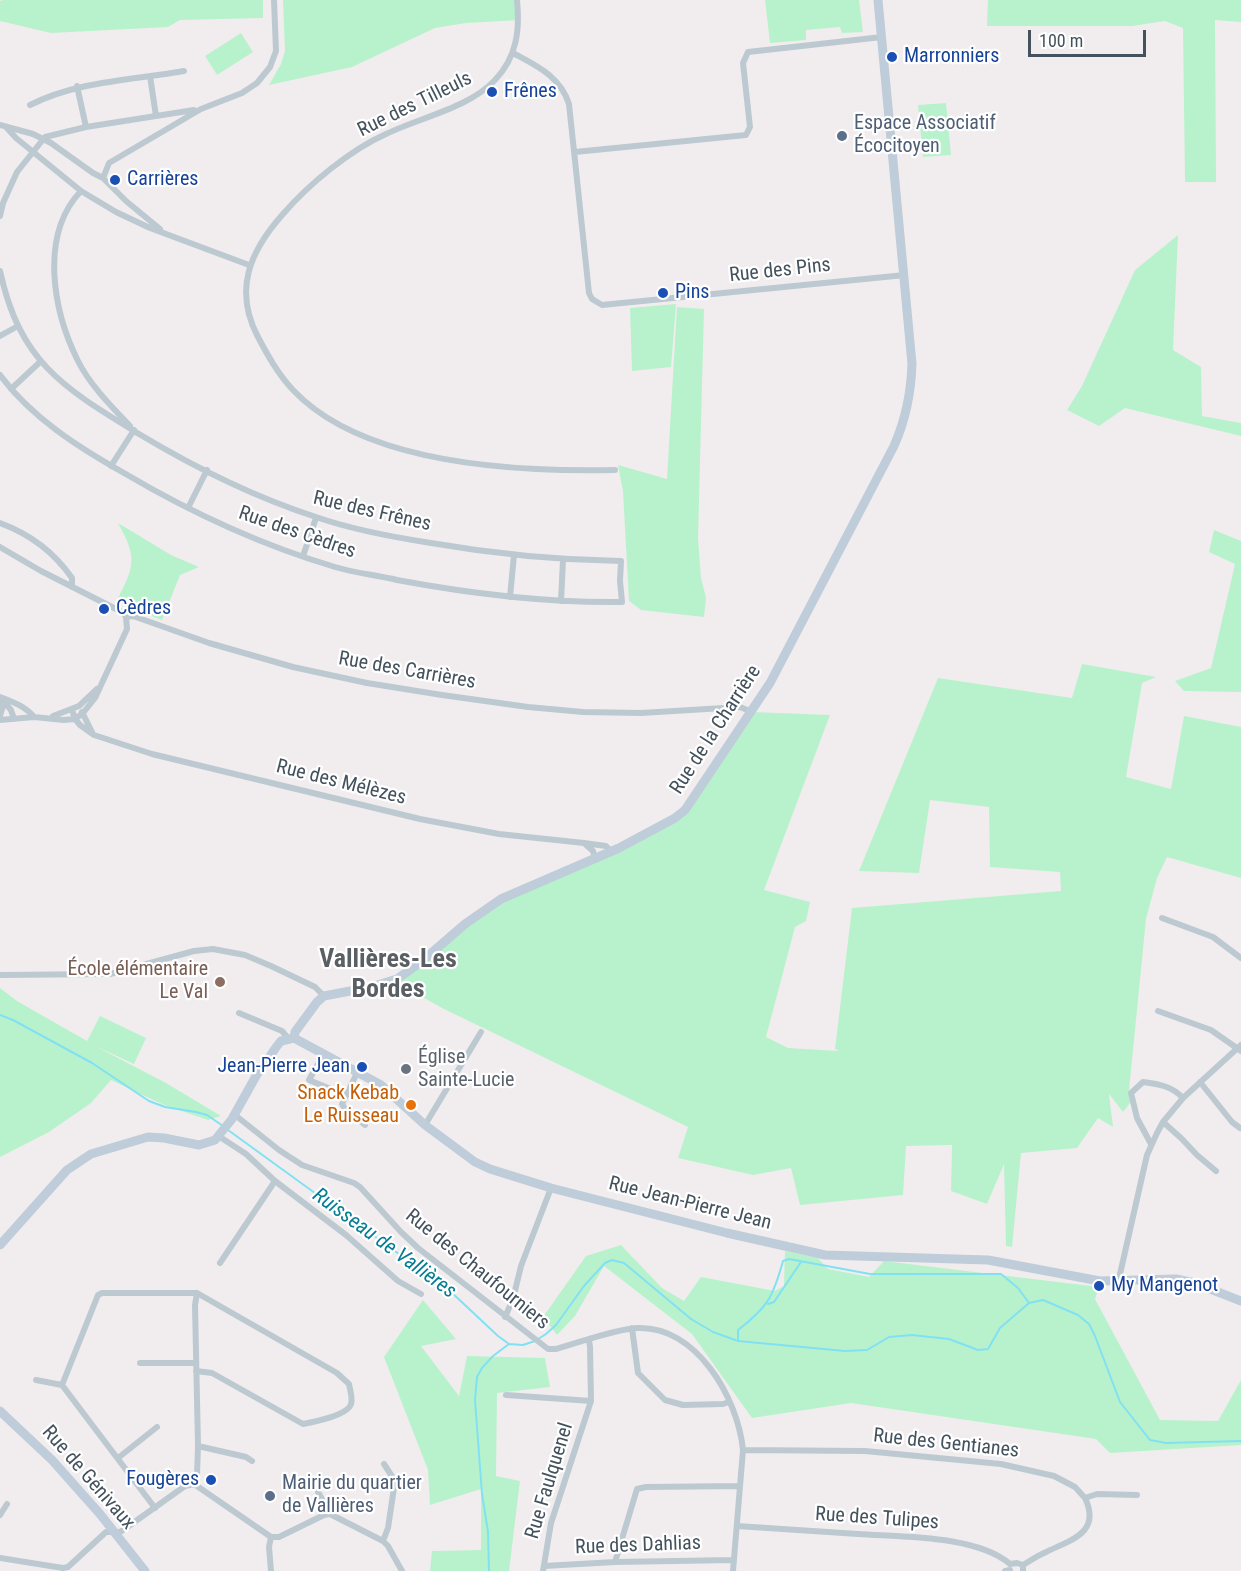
<!DOCTYPE html>
<meta charset="utf-8">
<style>
body{margin:0}
#map{position:relative;width:1241px;height:1571px;overflow:hidden;background:#f1edee;font-family:"Roboto Condensed",sans-serif}
canvas{display:block}
.scale{position:absolute;left:1028px;top:30px;width:118px;height:27px;box-sizing:border-box;border:3px solid #44525d;border-top:0;padding-left:8px;font-size:18px;line-height:21px;white-space:nowrap;color:#44525d;-webkit-text-stroke:4px #fff;paint-order:stroke}
</style>
<div id="map">
<canvas width="1241" height="1571"></canvas>
<div class="scale">100 m</div>
</div>
<script>
const g = document.querySelector('canvas').getContext('2d');
g.lineJoin = 'round';
function fillPath(path, color) { g.fillStyle = color; g.fill(path, 'evenodd'); }
function trace(path, color, width, dash) { g.strokeStyle = color; g.lineWidth = width; g.lineCap = dash ? 'butt' : 'round'; g.setLineDash(dash || []); g.stroke(path); }
function write(font, color, halo, rows, align = 'center') {
  g.font = font + ' "Roboto Condensed",sans-serif'; g.lineWidth = 4.5; g.setLineDash([]); g.textBaseline = 'middle'; g.strokeStyle = halo; g.fillStyle = color; for (const [text, x, y, turn = 0] of rows) {
    g.save(); g.translate(x, y); g.rotate((+turn || 0) * Math.PI / 180); g.textAlign = isNaN(turn) ? turn : align; if (halo) g.strokeText(text, 0, 0); g.fillText(text, 0, 0); g.restore();
  }
}
const green = new Path2D(`
 M3 0H263V18L180 20 168 27 51 33 0 21V1Z
 M283 0H517L519 20 466 23 435 28 352 67 269 85 281 64 285 51Z
 M765 0H859L863 32 842 33 840 27 806 30V40L770 43Z
 M988 0H1241V22L1215 20 1216 182H1185L1183 28 1165 21 1132 26H987Z
 M241 33 253 52 217 75 205 56Z
 M946 103 951 155 923 157 918 105Z
 M1178 235 1173 350 1201 367 1202 416 1241 423V436L1125 408 1099 426 1067 410 1082 386 1135 270Z
 M676 304 671 367 632 371 630 308Z
 M677 307 704 309 698 538 701 578 706 598 704 617 641 610 629 601 623 491 618 465 667 479Z
 M118 523 171 555 199 567 180 575 162 620 123 605 118 598C136 564 136 556 118 523Z
 M1214 530 1241 541V692L1184 691 1175 681 1211 668 1235 564 1209 552Z
 M1082 664 1156 677 1142 683 1126 777 1171 789 1184 716 1241 727V878L1167 857 1157 878 1146 919 1129 1090 1130 1103 1123 1112 1109 1094 1113 1127 1098 1118 1077 1148 1021 1153 1012 1247 1006 1246 1004 1164 987 1204 951 1191 952 1145 906 1146 903 1195 800 1205 791 1168 753 1175 678 1158 688 1127 444 1009 397 983 490 906 675 818 752 712 830 715 764 890 810 902 806 921 795 927 766 1037 788 1048 839 1051 835 1049 852 908 1061 891 1060 872 990 867 989 807 930 800 919 873 859 871 938 678 1072 698Z
 M0 988 17 1001 87 1041 100 1016 146 1038 134 1064 95 1046 166 1083 221 1116 208 1120 164 1105 111 1080 91 1103 49 1132 0 1157Z
 M621 1245 662 1288 684 1301 701 1277 775 1291 784 1286 785 1251 818 1258 828 1269 869 1277 884 1261 1099 1287 1095 1299 1160 1420 1218 1421 1241 1380V1445L1110 1453 1096 1439 851 1403 752 1418 692 1334 604 1266 575 1316 557 1335 543 1317 586 1256Z
 M423 1300 456 1339 421 1346 459 1396 467 1356 545 1358 550 1387 497 1393 496 1476 520 1481 509 1571H430L432 1551 481 1550V1489L430 1505 428 1470 384 1357Z`);
const stream = new Path2D(`
 M0 1015 13 1020 92 1063 149 1101 165 1107 196 1112 207 1115 223 1126
 M228 1130 450 1291 498 1336 509 1344 523 1345 535 1341 546 1334 556 1325 584 1286 605 1263 612 1260 624 1263 691 1319 713 1332 738 1341 845 1351 867 1350 889 1337 912 1335 949 1339 978 1350 988 1349 1000 1328 1029 1303 1043 1300 1078 1315 1089 1324 1095 1336 1120 1402 1150 1440 1166 1443 1241 1441
 M768 1304 774 1302 801 1262
 M738 1341V1330C768 1307 773 1297 783 1261L789 1259 870 1274H1001L1018 1288 1029 1303
 M489 1571 488 1532 482 1494 475 1400 477 1377 482 1368 493 1356 509 1344`);
const street = new Path2D(`
 M517 0C520 30 517 57 495 80 469 108 421 117 386 134 350 150 309 184 283 214 250 251 233 290 258 337 268 356 278 374 293 390 364 465 518 472 615 470
 M513 53C537 66 560 76 569 104L589 293 592 299 602 305 905 275
 M150 76 156 116
 M77 86 86 127
 M30 105C77 81 132 80 184 71
 M0 125 33 134 51 143 93 173 103 178 126 201 160 229
 M6 127 16 138 81 191 116 212 150 228 249 265
 M575 152 746 135 750 127 743 63 748 52 882 37
 M103 178 109 163 201 109 242 93 257 83 270 67 276 51 274 0
 M81 191C39 235 53 311 78 361 90 385 111 406 130 426
 M0 216 3 203 17 172 45 137 86 127 194 110
 M0 271C20 363 64 388 139 434 194 467 254 497 316 517 353 530 392 537 431 543 494 554 557 560 621 561L620 581 622 602C546 603 472 594 397 580 376 575 355 573 335 567 261 545 190 512 124 473 78 447 32 418 0 375
 M0 336 18 326
 M11 389 40 362
 M111 466 134 430
 M188 508 207 470
 M0 523C30 534 54 552 72 578V587
 M0 547 41 571 116 609 122 612 126 617 133 616 209 643 293 667 367 683 442 695 528 707 583 712 641 713 740 707 752 712
 M303 556 316 518
 M510 597 514 555
 M561 601 563 560
 M0 697C13 702 25 706 34 717
 M1 698 11 710 14 719
 M72 710 75 719 80 725 94 735 152 754 420 819 499 834 584 843
 M82 712 92 732
 M0 716 3 706 1 698
 M53 716 79 706 97 689
 M0 720 34 717 64 720 75 719 83 713 95 698 127 629 126 617
 M595 858 593 851 584 843 606 846 611 851
 M1162 918 1213 937 1241 958
 M0 975 110 974 194 951 213 949 245 955 271 966 315 987 324 996
 M1158 1011 1211 1030 1241 1051
 M239 1013 282 1031 288 1038
 M323 1055 309 1080 345 1095
 M357 1073 342 1104 345 1109 365 1125
 M1200 1082 1232 1122 1240 1128
 M235 1115 279 1150 302 1165 354 1183 360 1187 401 1232 418 1248 548 1349H556C578 1343 615 1329 637 1328 696 1325 738 1398 743 1450L733 1571
 M1163 1122 1181 1138 1197 1155 1216 1171
 M425 1125 481 1032
 M220 1137 246 1154 275 1181 346 1235 398 1281 421 1294
 M1151 1144 1137 1118 1131 1093 1143 1082C1158 1084 1172 1086 1183 1098
 M220 1263 275 1181
 M1120 1281V1274L1147 1155 1157 1133 1163 1122 1183 1098 1241 1045
 M505 1317 513 1299 521 1266 551 1188
 M632 1328 638 1373 665 1400 683 1405 723 1404 729 1402
 M140 1363H196
 M196 1371 212 1373 303 1424C314 1422 348 1415 351 1404 353 1398 350 1390 349 1384L337 1373 197 1293
 M36 1380 62 1385
 M506 1395 591 1401
 M198 1446 246 1457 252 1461
 M743 1450 865 1451 1001 1464 1054 1476 1075 1487 1085 1498 1097 1494 1137 1495
 M118 1458 157 1427
 M194 1484 271 1537H279L324 1515 330 1514 383 1541 388 1546 402 1571
 M318 1492 330 1514
 M155 1508 62 1385 98 1295 102 1293H197L195 1305 198 1446 197 1475 194 1484
 M0 1515 7 1504
 M737 1526C777 1529 817 1531 858 1534 901 1537 976 1535 1010 1564
 M271 1537 269 1547 271 1571
 M383 1541 388 1528 395 1481 384 1464
 M0 1558 63 1568 68 1567 106 1532H120L126 1528 185 1486 194 1484
 M615 1562 637 1489 646 1487 740 1486
 M1010 1564 1017 1563 1023 1565V1571
 M1023 1565C1030 1561 1037 1556 1044 1553 1069 1540 1102 1534 1085 1498
 M544 1566 615 1562 734 1560
 M543 1571 551 1523 591 1401 590 1347 589 1340
 M1005 1571 1010 1570`);
const secondary = new Path2D(`
 M294 1038 295 1032 317 1002 324 996 371 987 397 979 421 962 465 924 501 899 619 848 675 818 685 810 770 683 894 446C906 419 911 394 912 364L878 0
 M294 1038 381 1085 425 1125 475 1162 490 1169 551 1188 727 1233 825 1255 988 1260 1100 1281 1176 1279 1195 1283 1241 1301
 M0 1245 67 1170 91 1154 148 1137 164 1138 199 1145 215 1140 232 1119 256 1076 277 1046 281 1041 294 1038
 M0 1411 52 1460 100 1514 145 1571`);
const markers = [
 [892,57,6,"#1a4fb4"],
 [492,92,6,"#1a4fb4"],
 [842,136,6,"#5c6f8a"],
 [115,180,6,"#1a4fb4"],
 [663,293,6,"#1a4fb4"],
 [104,609,6,"#1a4fb4"],
 [220,982,6,"#8d6e63"],
 [362,1067,6,"#1a4fb4"],
 [406,1069,6,"#6b7280"],
 [411,1105,6,"#e8710a"],
 [1099,1286,6,"#1a4fb4"],
 [211,1480,6,"#1a4fb4"],
 [270,1496,6,"#5c6f8a"]
];
const transitNames = [
 ["Marronniers",904,57],
 ["Frênes",504,92],
 ["Carrières",127,180],
 ["Pins",675,293],
 ["Cèdres",116,609],
 ["Jean-Pierre Jean",350,1067,"right"],
 ["My Mangenot",1111,1286],
 ["Fougères",199,1480,"right"]
];
const streetNames = [
 ["Rue des Tilleuls",415,105,-26],
 ["Rue des Pins",780,271,-6],
 ["Rue des Frênes",372,512,13],
 ["Rue des Cèdres",297,533,19],
 ["Rue des Carrières",407,671,10],
 ["Rue de la Charrière",716,730,-57],
 ["Rue des Mélèzes",341,783,14],
 ["Rue Jean-Pierre Jean",690,1204,14],
 ["Rue des Chaufourniers",477,1270,39],
 ["Rue des Gentianes",946,1444,6],
 ["Rue de Génivaux",88,1478,49],
 ["Rue Faulquenel",550,1481,-73],
 ["Rue des Tulipes",877,1519,4],
 ["Rue des Dahlias",638,1546,-2]
];
const serviceNames = [
 ["Espace Associatif",854,124],
 ["Écocitoyen",854,147],
 ["Mairie du quartier",282,1484],
 ["de Vallières",282,1507]
];
const educationNames = [
 ["École élémentaire",208,970],
 ["Le Val",208,993]
];
const worshipNames = [
 ["Église",418,1058],
 ["Sainte-Lucie",418,1081]
];
const foodNames = [
 ["Snack Kebab",399,1094],
 ["Le Ruisseau",399,1117]
];
const waterNames = [
 ["Ruisseau de Vallières",384,1244,36]
];
const districtNames = [
 ["Vallières-Les",388,960],
 ["Bordes",388,990]
];
fillPath(green, '#b8f2cc');
trace(stream, '#81e1f3', 2);
trace(street, '#bdc9d1', 6);
trace(secondary, '#bfccd9', 9);
for (const [x, y, r, color] of markers) { const dot = new Path2D(); dot.arc(x, y, r, 0, 2 * Math.PI); g.fillStyle = color; g.fill(dot); trace(dot, '#fff', 2); }
write('20px', '#164399', '#fff', transitNames, 'left');
write('20px', '#44525d', '#fff', streetNames);
write('20px', '#4e5e75', '#fff', serviceNames, 'left');
write('20px', '#785e54', '#fff', educationNames, 'right');
write('20px', '#5b616d', '#fff', worshipNames, 'left');
write('20px', '#c56008', '#fff', foodNames, 'right');
write('italic 21px', '#047c93', '#fff', waterNames);
write('bold 26px', '#5a5f63', '#fff', districtNames);
</script>
